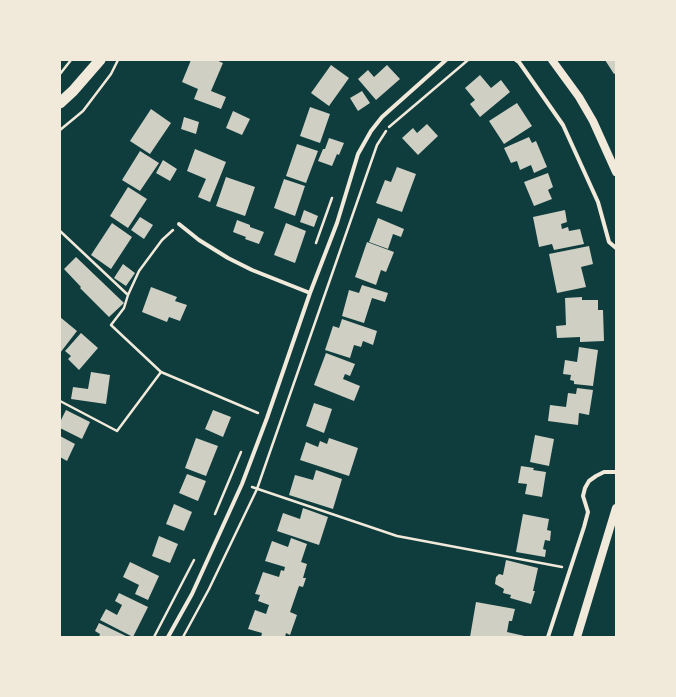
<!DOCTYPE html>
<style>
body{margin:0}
#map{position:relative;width:676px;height:697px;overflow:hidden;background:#0f3d3e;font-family:Roboto,sans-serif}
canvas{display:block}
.frame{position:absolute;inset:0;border:61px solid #f1e9da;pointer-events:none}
</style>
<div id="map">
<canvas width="676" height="697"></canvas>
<div class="frame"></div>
</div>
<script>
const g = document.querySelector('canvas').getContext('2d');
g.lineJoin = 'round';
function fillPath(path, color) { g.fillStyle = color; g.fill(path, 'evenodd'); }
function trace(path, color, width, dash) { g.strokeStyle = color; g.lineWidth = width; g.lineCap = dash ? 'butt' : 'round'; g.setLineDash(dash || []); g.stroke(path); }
const building = new Path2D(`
 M191 60H216L223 63 211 91 226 97 221 109 194 99 198 89 182 82Z
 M605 60H616V73L614 74Z
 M331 65 349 78 329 106 311 93Z
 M387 65 400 79 376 100 358 79 368 70 374 77Z
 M480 75 491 88 501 80 510 92 480 117 470 104 475 100 465 88Z
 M362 91 370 103 358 111 350 98Z
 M517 103 532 126 504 144 489 121Z
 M310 107 330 114 320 143 300 136Z
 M151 109 171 123 150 154 130 141Z
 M233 111 250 119 242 135 226 128Z
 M184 117 199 122 196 134 181 129Z
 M427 124 438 136 418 155 402 138 413 128 417 133Z
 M529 137 532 143 536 141 547 167 534 173 531 165 520 170 517 161 511 163 504 148Z
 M329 138 344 143 339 155 337 154 332 166 318 161 323 149H325Z
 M297 144 318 151 306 183 286 176Z
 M195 149 226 162 210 202 198 197 206 179 187 171Z
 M140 151 159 163 140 191 122 180Z
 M163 160 177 169 170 181 156 173Z
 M397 167 416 174 402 212 376 203 385 180 391 182Z
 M548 173 553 187 548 190 552 199 534 206 524 182Z
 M226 177 255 187 245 216 216 206Z
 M284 179 305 186 295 216 274 208Z
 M128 187 147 199 128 228 110 216Z
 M304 210 318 216 314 227 300 222Z
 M565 210 567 222 561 224 562 229 568 227 569 231 580 229 584 244 554 250 552 244 539 247 533 217Z
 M140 217 153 225 144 239 131 230Z
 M378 218 404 229 401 237 393 234 388 249 369 242Z
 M237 220 250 225V227L264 232 259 244 245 239 246 237 233 232Z
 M112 223 132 237 111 269 91 255Z
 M286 223 306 231 295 263 274 255Z
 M367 242 394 252 386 272 381 270 376 285 355 277Z
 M589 246 593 264 581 267 586 287 557 293 549 254Z
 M76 257 124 303 109 317 80 288 81 287 64 269Z
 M123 264 135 273 126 286 114 278Z
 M362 285 388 293 385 302 372 298 364 323 342 316 349 290 359 293Z
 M151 287 177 297 175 301 187 305 180 321 169 317 167 322 142 312Z
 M582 297V300H598V310H603L604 341 580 342V337L557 338 556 326 566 325 565 298Z
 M60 317 77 331 60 353Z
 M342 319 377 331 373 345 363 341 361 347 354 345 350 358 325 350 333 326 339 328Z
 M81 333 98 348 79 370 68 359 71 356 65 351Z
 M579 347 598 350 593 386 574 384V381L570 380 571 375 563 374 565 360 577 362Z
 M326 353 355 364 350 376 345 374 343 379 360 386 354 401 314 385Z
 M91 372 110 375 106 404 71 399 73 387 88 389Z
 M577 388 593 390 589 415 579 413 578 425 548 421 550 405 566 407 568 393 576 394Z
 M314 403 332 409 324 433 306 426Z
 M66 410 90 422 82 439 60 428V422Z
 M213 410 231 417 223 437 205 429Z
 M535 435 554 439 549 466 530 462Z
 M60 436 75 444 67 461 60 457Z
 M196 438 218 446 206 476 185 468Z
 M329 438 358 448 349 476 300 460 306 442 318 447 320 441 327 444Z
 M521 466 534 468 533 470 546 472 542 497 525 494 527 484 518 483Z
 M316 470 342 479 333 509 289 495 295 475 313 480Z
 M187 474 206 481 198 501 179 493Z
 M174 504 192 512 184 531 166 524Z
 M303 508 328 517 319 545 277 531 283 513 300 519Z
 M523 514 549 519 547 530 551 531 550 541 545 540 543 549 546 550 545 557 516 552Z
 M159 536 178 544 170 563 152 556Z
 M291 538 307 544 301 562 307 564 303 578H306L303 587 299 586 290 612 297 615 290 635 286 633 285 637H261L262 633 248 629 255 610 266 614 269 605 258 601 260 595 255 594 263 572 279 577 281 570 284 571 285 567 265 561 272 541 288 547Z
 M506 560 538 568 533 591H535L531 604 510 598 511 595 503 593 504 589 495 584 496 577 499 574 503 575Z
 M130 562 159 576 148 600 135 594 139 585 123 577Z
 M119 593 148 607 133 637 100 620 106 609 117 615 122 605 115 601Z
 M476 602 515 609 512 621H509L507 632 529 637H470Z
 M99 623 128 637H99L100 634 95 631Z`);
const path = new Path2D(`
 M60 74 71 60
 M389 127 468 60
 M60 130 83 111 111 74 118 60
 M60 231 128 295
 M316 243 332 198
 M161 372 111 325 124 308 128 295 139 271 162 240 173 230
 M60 401 117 431 161 372 258 413
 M252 487 397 536 562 567
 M215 514 241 452
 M154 637 194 560
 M183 637 209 589 257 489 377 145 386 131`);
const minor = new Path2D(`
 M516 60 519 62 563 125 598 202 609 242 616 248
 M179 224 199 240 228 258 252 270 310 293
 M168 637 192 594 242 484 267 418 310 293 337 223 358 154 371 131 382 117 446 60
 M548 637 584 527 588 512 583 496 585 488 589 481 596 476 604 472H616`);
const secondary = new Path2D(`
 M552 60 579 97 593 121 616 172
 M577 637 616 508`);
const trunk = new Path2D(`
 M60 103 73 91 100 60`);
fillPath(building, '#cfcfc3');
trace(path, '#f1e9da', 2.5);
trace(minor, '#f1e9da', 4);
trace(secondary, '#f1e9da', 8);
trace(trunk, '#f1e9da', 11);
</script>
